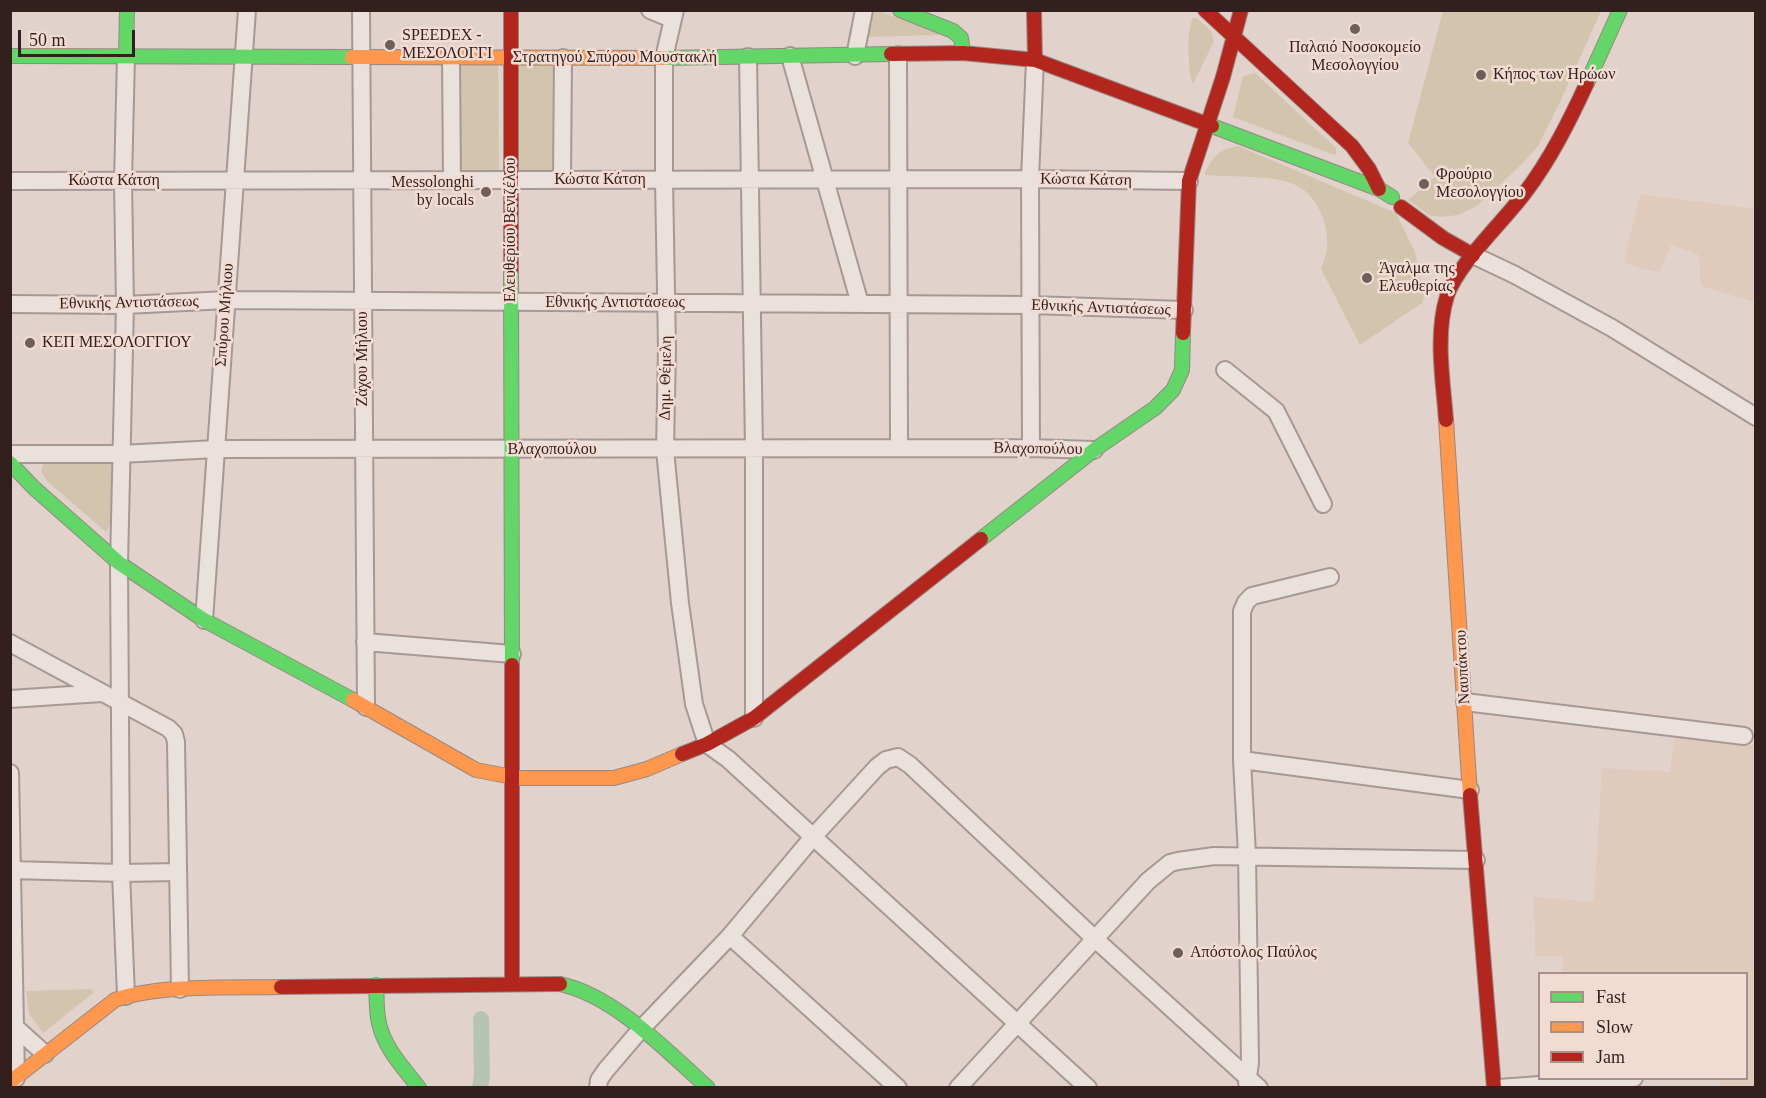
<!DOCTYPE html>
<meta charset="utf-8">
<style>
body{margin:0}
#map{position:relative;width:1766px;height:1098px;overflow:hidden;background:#e1d2cb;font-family:"Times New Roman",serif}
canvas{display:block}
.frame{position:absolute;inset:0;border:12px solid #331f1e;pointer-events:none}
.legend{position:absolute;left:1538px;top:972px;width:210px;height:108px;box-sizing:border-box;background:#f2dbd1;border:2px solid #a69089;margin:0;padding:8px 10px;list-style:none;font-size:18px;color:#331f1e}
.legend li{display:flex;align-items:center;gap:12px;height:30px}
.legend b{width:30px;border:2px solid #a69089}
.scale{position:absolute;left:18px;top:30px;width:117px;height:27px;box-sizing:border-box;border:3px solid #331f1e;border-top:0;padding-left:8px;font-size:18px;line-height:21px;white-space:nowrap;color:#331f1e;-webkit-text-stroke:4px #f2dbd1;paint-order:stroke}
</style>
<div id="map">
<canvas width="1766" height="1098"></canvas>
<div class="frame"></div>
<ul class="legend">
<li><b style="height:8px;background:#63d668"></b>Fast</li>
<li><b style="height:8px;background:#ff974d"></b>Slow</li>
<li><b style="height:8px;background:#b3261e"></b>Jam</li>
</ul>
<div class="scale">50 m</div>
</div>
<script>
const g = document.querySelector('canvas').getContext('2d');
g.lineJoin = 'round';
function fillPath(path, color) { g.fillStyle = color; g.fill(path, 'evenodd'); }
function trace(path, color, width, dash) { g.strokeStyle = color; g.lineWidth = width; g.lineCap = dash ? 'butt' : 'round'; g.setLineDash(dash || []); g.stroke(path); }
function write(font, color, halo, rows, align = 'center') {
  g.font = font + ' "Times New Roman",serif'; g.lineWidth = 5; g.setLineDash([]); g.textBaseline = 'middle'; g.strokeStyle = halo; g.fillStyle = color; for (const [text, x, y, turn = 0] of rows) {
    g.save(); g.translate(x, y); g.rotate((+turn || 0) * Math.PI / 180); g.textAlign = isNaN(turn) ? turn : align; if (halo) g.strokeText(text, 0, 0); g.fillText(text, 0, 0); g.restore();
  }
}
const farmland = new Path2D(`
 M1640 194 1755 209V302L1701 286 1699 255 1671 245 1659 273 1624 263Z
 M1674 738 1755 746V1087H1721L1720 1079 1746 1078V974L1563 973 1562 956H1535L1534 897 1594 902 1602 768 1670 772Z`);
const green = new Path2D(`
 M869 10 878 11 939 33V35L863 37Z
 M1443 11H1601L1560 102 1538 146 1520 166 1477 206 1458 215 1441 217 1429 215 1408 200 1435 177 1408 143Z
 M1193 18H1197L1211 31 1214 41 1193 84C1188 75 1186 27 1193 18Z
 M458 63H498L499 173H459Z
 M518 63H553L554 174H519Z
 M1255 73 1336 148V154L1334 155 1233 117 1243 76Z
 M1238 146 1396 213 1415 252 1424 298 1422 303 1360 345 1321 269C1323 262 1327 254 1327 247 1329 222 1316 192 1291 183 1269 175 1228 177 1204 175 1212 158 1218 149 1238 146Z
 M111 461V524L106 532 47 481 41 472 43 465 47 462Z
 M92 989 93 993 43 1033 29 1014 26 991Z`);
const canal = new Path2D(`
 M480 1088 482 1076 481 1019`);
const street = new Path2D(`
 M361 10 366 707
 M650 10 672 19
 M675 10 664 58V180L667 348 665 450 680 603 694 704 707 744 728 759 1088 1088
 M898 55 899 448
 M790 56 860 304
 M855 56 864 10
 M748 57 754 449V718
 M451 58 452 180
 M562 180 563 58
 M10 181 1030 179 1189 181
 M1473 255 1515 275 1612 328 1756 417
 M10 304 125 305 227 300 1031 305 1184 310
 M1225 370 1276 411 1323 504
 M1031 448 1030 179 1035 60
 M10 454H121L216 449 1031 448 1094 450
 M204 620 247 10
 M365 642 512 654
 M10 643 168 728 174 734 176 742 180 989
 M10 699 102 693
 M1465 702 1744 736
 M1242 760 1470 790
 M10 773 16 1078
 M12 870 121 873 178 872
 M730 936 898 1088
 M126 996 121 873 119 563 125 305 123 181 126 56
 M15 1027 45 1054
 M1247 1083 1250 1063 1247 855 1242 760V611L1246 602 1252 596 1330 577
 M598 1088 599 1080 606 1070 641 1029 730 936 813 837 877 767 886 760 898 757 910 765 1094 938 1259 1088
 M958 1088 1148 881 1170 863 1178 861 1214 856 1476 860
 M1499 1088 1634 1078`);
const fast = new Path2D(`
 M900 10 953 31 961 38 963 53
 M10 56 352 57
 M126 56 127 10
 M665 58 891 54
 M1587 83 1620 10
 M1212 126 1379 189 1392 197
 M511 270 512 665
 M10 463 34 488 119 563 204 620 353 700
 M981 539 1094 450 1155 408 1173 390 1182 370 1183 333
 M560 984C615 996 667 1051 708 1088
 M376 985C377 998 376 1011 379 1023 384 1048 404 1068 419 1088`);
const slow = new Path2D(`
 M352 57 665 58
 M1446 420 1470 795
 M353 700 476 770 518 778H614L647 769 682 754
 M10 1082 115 1000C160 984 232 988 281 987`);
const jam = new Path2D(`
 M511 10V270
 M1034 10 1035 60
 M1205 10 1352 146 1369 169 1379 189
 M891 54 963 53 1035 60 1212 126
 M1401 207 1443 238 1473 255
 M1183 333 1189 181 1223 77 1241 10
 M1446 420C1443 380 1435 335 1447 296 1457 265 1502 223 1524 194 1550 160 1569 122 1587 83
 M512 665V983
 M682 754 707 744 754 718 981 539
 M1470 795 1494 1088
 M281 987 560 984`);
const markers = [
 [1355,29,6,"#705e5b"],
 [390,45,6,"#705e5b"],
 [1481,75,6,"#705e5b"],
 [1424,184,6,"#705e5b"],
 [486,192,6,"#705e5b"],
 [1367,278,6,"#705e5b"],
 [30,343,6,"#705e5b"],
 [1178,953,6,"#705e5b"]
];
const poiNames = [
 ["SPEEDEX -",402,36],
 ["ΜΕΣΟΛΟΓΓΙ",402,54],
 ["Παλαιό Νοσοκομείο",1355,48,"center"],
 ["Μεσολογγίου",1355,66,"center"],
 ["Κήπος των Ηρώων",1493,75],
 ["Φρούριο",1436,175],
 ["Μεσολογγίου",1436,193],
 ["Messolonghi",474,183,"right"],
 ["by locals",474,201,"right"],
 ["Άγαλμα της",1379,269],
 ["Ελευθερίας",1379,287],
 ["ΚΕΠ ΜΕΣΟΛΟΓΓΙΟΥ",42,343],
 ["Απόστολος Παύλος",1190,953]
];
const streetNames = [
 ["Στρατηγού Σπύρου Μουστακλή",615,58],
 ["Κώστα Κάτση",600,180],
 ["Κώστα Κάτση",1086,180,1],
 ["Κώστα Κάτση",114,181],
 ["Ελευθερίου Βενιζέλου",511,230,-90],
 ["Εθνικής Αντιστάσεως",129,303,-1],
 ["Εθνικής Αντιστάσεως",615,303],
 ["Εθνικής Αντιστάσεως",1101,308,2],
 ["Σπύρου Μήλιου",225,315,-86],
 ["Ζάχου Μήλιου",363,359,-90],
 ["Δημ. Θέμελη",666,378,-89],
 ["Βλαχοπούλου",1038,449,1],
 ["Βλαχοπούλου",552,450],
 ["Ναυπάκτου",1463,667,-93]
];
fillPath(farmland, '#e0cabc');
fillPath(green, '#d3c4ae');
trace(canal, '#b6c3b5', 16);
trace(street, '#a69895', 20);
trace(fast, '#968884', 16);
trace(slow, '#968884', 16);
trace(jam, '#968884', 16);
trace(street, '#eae0dc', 16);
trace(fast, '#63d668', 14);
trace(slow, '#ff974d', 14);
trace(jam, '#b3261e', 14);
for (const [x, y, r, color] of markers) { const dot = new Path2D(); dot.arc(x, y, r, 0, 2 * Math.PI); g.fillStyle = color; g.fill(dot); trace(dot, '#f2dbd1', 2); }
write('16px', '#331f1e', '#f2dbd1', poiNames, 'left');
write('16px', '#331f1e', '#f2dbd1', streetNames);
</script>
